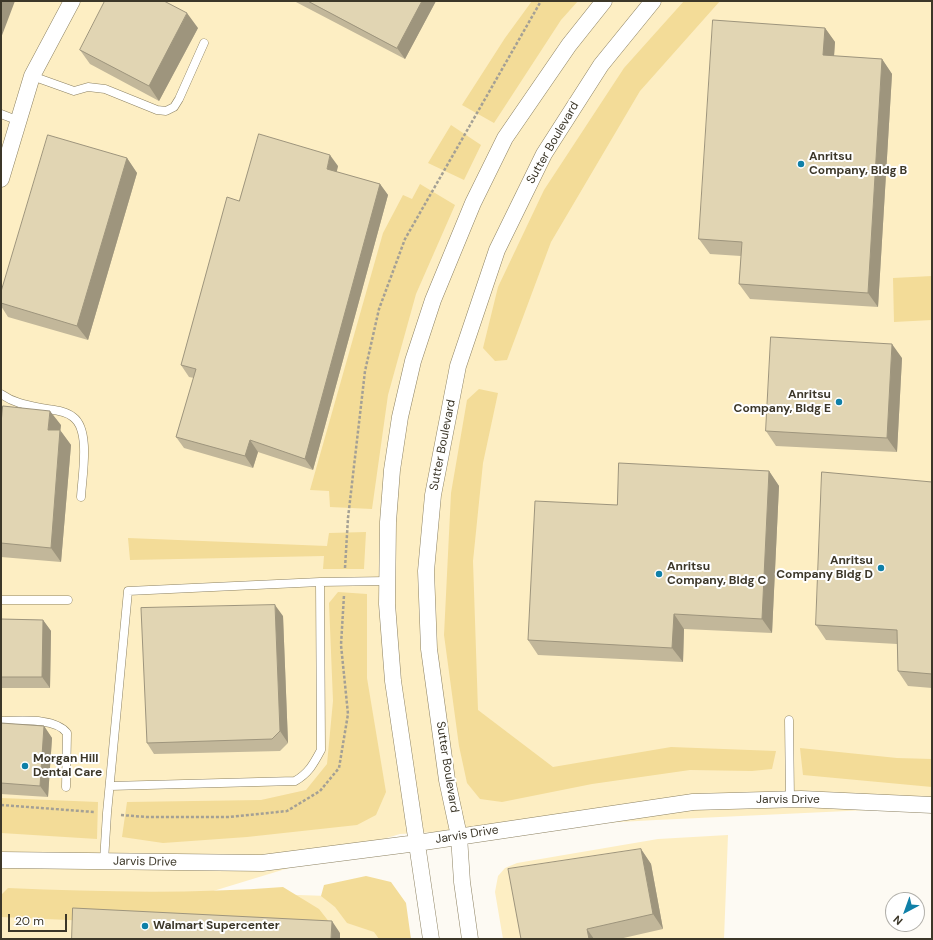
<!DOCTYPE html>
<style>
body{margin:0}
#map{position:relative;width:933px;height:940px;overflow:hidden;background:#fdfaf3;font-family:"DM Sans",sans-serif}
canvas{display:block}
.frame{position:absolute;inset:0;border:2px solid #3c3729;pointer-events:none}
.north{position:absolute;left:885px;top:892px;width:40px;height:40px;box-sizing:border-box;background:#fff;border:1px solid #b1afa9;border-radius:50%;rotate:221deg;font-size:11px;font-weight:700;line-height:16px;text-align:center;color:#3c3729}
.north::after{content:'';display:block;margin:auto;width:14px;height:18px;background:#0f80a8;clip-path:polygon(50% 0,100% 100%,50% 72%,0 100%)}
.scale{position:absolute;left:8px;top:914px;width:59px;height:18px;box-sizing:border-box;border:2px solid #3c3729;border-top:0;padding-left:5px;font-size:12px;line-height:14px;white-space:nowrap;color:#3c3729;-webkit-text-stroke:3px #fff;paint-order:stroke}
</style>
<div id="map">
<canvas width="933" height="940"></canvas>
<div class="frame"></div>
<div class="north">N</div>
<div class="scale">20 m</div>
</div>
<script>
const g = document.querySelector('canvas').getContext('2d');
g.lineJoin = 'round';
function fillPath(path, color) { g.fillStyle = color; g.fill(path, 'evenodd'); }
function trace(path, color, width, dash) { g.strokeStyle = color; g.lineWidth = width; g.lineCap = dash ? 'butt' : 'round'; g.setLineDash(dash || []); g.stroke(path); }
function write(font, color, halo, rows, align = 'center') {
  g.font = font + ' "DM Sans",sans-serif'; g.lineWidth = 4; g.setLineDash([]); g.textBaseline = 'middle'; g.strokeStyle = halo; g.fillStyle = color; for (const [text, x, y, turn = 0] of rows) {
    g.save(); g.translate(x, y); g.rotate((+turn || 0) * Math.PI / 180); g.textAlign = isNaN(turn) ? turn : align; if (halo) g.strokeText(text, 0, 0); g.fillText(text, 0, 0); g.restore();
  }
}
const built = new Path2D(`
 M1 1H932V807L656 820 400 834 210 892 387 898 392 939H1Z
 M728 835 724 939H503L495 892 498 876 505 868 517 863 658 839Z`);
const green = new Path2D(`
 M532 1H578L561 20 494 123 462 105 505 38Z
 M684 1H720L640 91 551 242 507 360 495 361 483 348 498 287 544 190 624 68Z
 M451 125 481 145 464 180 428 163Z
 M420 184 455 205 416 294 388 395 372 509 330 507 329 491 310 490 383 233 403 195 412 199Z
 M932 276V320L894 322 893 278Z
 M479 389 498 393 483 463 473 561 478 710 553 767 671 747 776 751 772 769 752 771 690 770 592 784 502 802 480 799 467 783 459 746 444 635 451 493 467 400Z
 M366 532 364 569H323L324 556 130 560 128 538 327 546 329 533Z
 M338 592 367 594V678L386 792 376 815 357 825 247 837 163 843 122 837 127 802 261 800 306 790 327 764 333 701 329 603Z
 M800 748 897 758 932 759V787L803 775Z
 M1 798 98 802 97 839 1 833Z
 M366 876 391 882 406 903 411 939H379L374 932 347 923 335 907 321 896 324 885Z
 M283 887 319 909 337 932 1 917V895L8 888C100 892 191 894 283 887Z`);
const path = new Path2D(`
 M345 568 348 518 365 371 379 309 405 239 541 1
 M1 805 94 812
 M121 815 147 817H229L287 811 320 791 339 768 348 714 341 645 344 595`);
const service = new Path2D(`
 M32 76 74 91 88 87 105 89 157 110 166 111 174 107 179 99 204 43
 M1 114 19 121
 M1 394C14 403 26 405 41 408 51 410 65 410 73 417 91 430 82 476 81 497
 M1 600H68
 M789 720 790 799
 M1 721C20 721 55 717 67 733L66 787
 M110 786 295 781C309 773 314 763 321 750L320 582
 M104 861 107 813 128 591 320 582 387 581`);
const minor = new Path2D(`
 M1 179 32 76 72 1
 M1 860 262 863 417 843 693 802 801 799 932 805
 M431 939 393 681 387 604 388 522 392 470 400 417 413 361 433 300 473 203 505 138 569 45 604 1
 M470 939 462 882 459 836 447 780 429 649 426 571 433 495 458 366 497 250 544 154 601 65 653 1`);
const wall = new Path2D(`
 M294 1H436L405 59Z
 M198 28 159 101 90 64 80 50Z
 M825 28 835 42 834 56 882 59 892 74 878 307 750 299 739 284 741 256 710 254 699 239Z
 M127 158 137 173 88 340 8 317 1 306V292Z
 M338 166 336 172 380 184 388 195 313 470 258 452 253 468 184 448 176 437 194 378 189 377 181 365 239 201Z
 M902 358 897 452 776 446 766 431Z
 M1 424 61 425 60 430 71 445 61 562 1 557Z
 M769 471 779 486 772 633 684 629 683 662 538 655 528 640Z
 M932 482V688L908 686 898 671 897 644 826 640 816 625Z
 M283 616 288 743 280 751 154 754 147 743Z
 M1 619 43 620 51 631 50 688H1Z
 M1 723 44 726 52 738 48 797 1 794Z
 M641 849 651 864 663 929 619 939H521Z`);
const shadedWall = new Path2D(`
 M1 1H15L1 38Z
 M422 1H436L405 59 397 48Z
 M187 13 198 28 159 101 149 86Z
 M825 28 835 42 833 70 823 55Z
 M882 59 892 74 878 307 868 293Z
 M330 155 338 166 335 180 327 169Z
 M127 158 137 173 88 340 77 326Z
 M380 184 388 195 313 470 305 459Z
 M892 344 902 358 897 452 887 438Z
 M50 411 61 425 59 444 48 430Z
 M60 430 71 445 61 562 51 548Z
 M250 440 258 452 253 468 245 456Z
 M769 471 779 486 772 633 762 619Z
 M275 605 283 616 288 743 280 731Z
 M674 614 684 629 683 662 672 648Z
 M43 620 51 631 50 688 42 677Z
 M44 726 52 738 48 797 40 786Z
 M641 849 651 864 663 929 653 914Z
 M332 921 340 933V939H331Z
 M587 929 594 939H589Z`);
const building = new Path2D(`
 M105 1H164L187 13 149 86 80 50Z
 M308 1H422L397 48Z
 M713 20 825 28 823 55 882 59 868 293 739 284 742 242 699 239Z
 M259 134 330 155 327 169 380 184 305 459 250 440 245 456 176 437 196 369 181 365 227 197 239 201Z
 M48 135 127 158 77 326 1 303V292Z
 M771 337 892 344 887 438 766 431Z
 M3 406 50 411 48 430H60L51 548 1 543V424Z
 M619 463 769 471 762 619 674 614 672 648 528 640 535 501 617 505Z
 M822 472 932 482V674L898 671 897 630 816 625Z
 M275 605 280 731 272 739 147 743 141 608Z
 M1 619 43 620 42 677H1Z
 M1 723 44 726 40 786 1 783Z
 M641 849 653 914 587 929 589 939H521L508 869Z
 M73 908 332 921 331 939H72Z`);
const markers = [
 [801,164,4,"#0f80a8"],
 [839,402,4,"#0f80a8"],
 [881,568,4,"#0f80a8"],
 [659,574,4,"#0f80a8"],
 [25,766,4,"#0f80a8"],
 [145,926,4,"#0f80a8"]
];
const streetNames = [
 ["Sutter Boulevard",553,143,-60],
 ["Sutter Boulevard",443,445,-79],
 ["Sutter Boulevard",447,767,81],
 ["Jarvis Drive",788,800],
 ["Jarvis Drive",467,835,-9],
 ["Jarvis Drive",145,862,1]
];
const poiNames = [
 ["Anritsu",809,157],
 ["Company, Bldg B",809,171],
 ["Anritsu",831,395,"right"],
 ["Company, Bldg E",831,409,"right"],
 ["Anritsu",873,561,"right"],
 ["Company Bldg D",873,575,"right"],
 ["Anritsu",667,567],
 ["Company, Bldg C",667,581],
 ["Morgan Hill",33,759],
 ["Dental Care",33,773],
 ["Walmart Supercenter",153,926]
];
fillPath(built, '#fdeec3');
fillPath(green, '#f3dc98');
trace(service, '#8d8262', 9);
trace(minor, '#8d8262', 17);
trace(path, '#a4a095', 2.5, [3, 2]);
trace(service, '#fff', 8);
trace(minor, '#fff', 16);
fillPath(wall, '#c2b79a');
fillPath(shadedWall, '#9e957d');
fillPath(building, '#e1d5b3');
trace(building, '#9e957d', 1);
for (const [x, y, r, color] of markers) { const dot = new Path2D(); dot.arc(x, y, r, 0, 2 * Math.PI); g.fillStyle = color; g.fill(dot); trace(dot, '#fff', 1.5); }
write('12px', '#3c3729', '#fff', streetNames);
write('bold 12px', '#3c3729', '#fff', poiNames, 'left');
</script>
